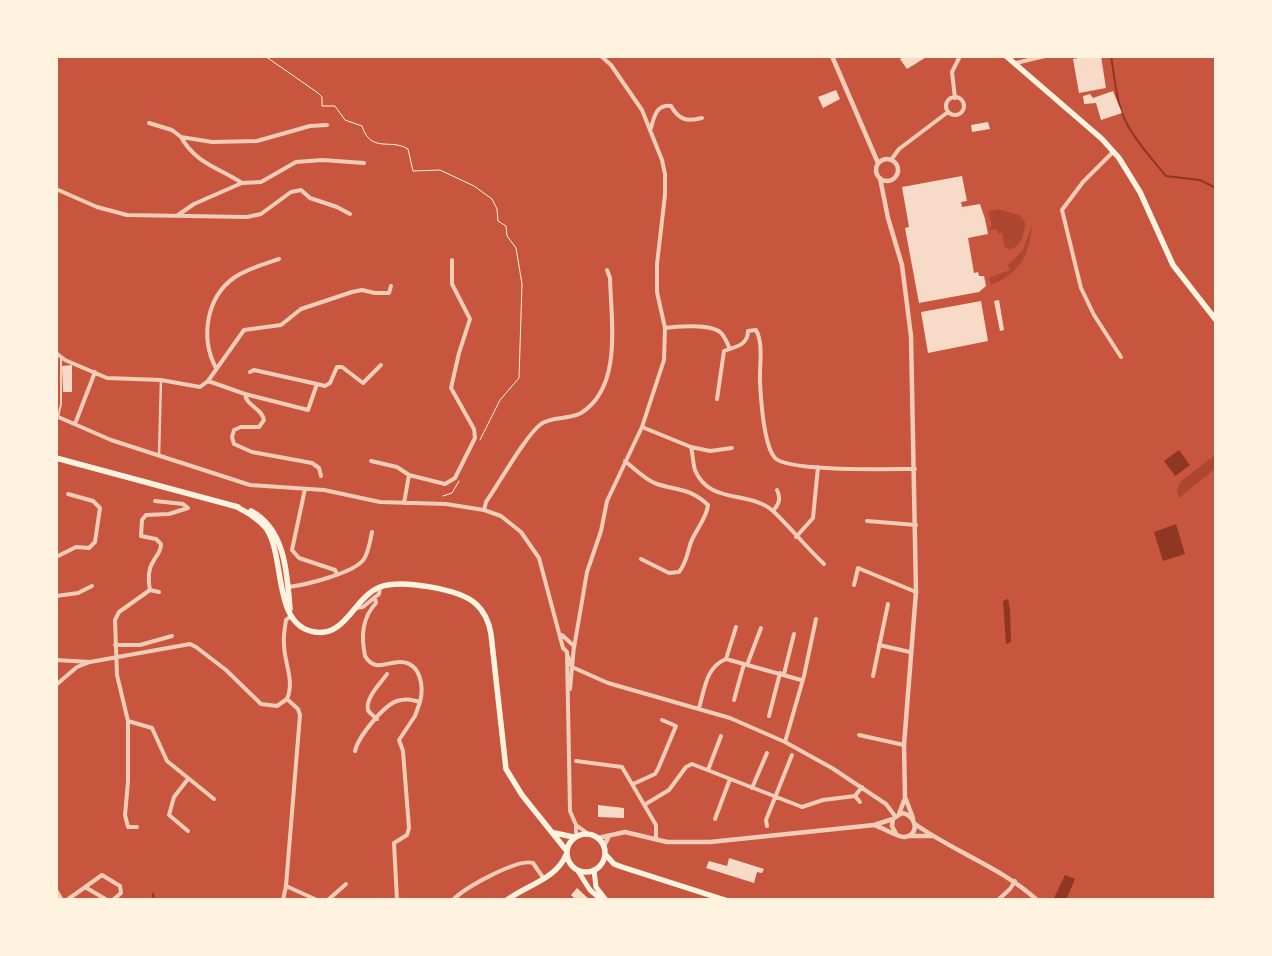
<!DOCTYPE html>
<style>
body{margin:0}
#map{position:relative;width:1272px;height:956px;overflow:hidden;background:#c8553d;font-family:Helvetica,sans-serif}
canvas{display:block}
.frame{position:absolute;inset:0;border:58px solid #fff3e0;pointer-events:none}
</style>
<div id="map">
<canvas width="1272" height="956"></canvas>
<div class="frame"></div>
</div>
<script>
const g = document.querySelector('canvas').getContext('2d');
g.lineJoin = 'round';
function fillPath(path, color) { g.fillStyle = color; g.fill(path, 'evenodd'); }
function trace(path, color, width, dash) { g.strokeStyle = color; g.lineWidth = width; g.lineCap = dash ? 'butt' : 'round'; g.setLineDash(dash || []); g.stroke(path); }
const green = new Path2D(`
 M997 209 1020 215 1025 222C1025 233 1021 246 1010 250L1005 248 1002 233 998 234 996 229 988 231 992 225 988 212Z
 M1032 225C1029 257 1020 272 991 285L989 278 1010 270 1008 265 1023 250Z
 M1216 454V468L1179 498 1177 491 1180 482Z`);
const water = new Path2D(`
 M1179 450 1190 465 1175 476 1164 461Z
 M1176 524 1185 554 1163 561 1154 532Z
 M1008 599 1010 610 1011 642 1006 644 1003 601Z
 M1065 875 1075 879 1066 900H1053Z`);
const stream = new Path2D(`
 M1111 56C1115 79 1116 103 1127 124 1137 143 1153 160 1166 176L1200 180 1216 188
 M153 894 154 900`);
const building = new Path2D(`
 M905 56H928L907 69 900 59Z
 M1090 56H1101L1106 88 1079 93 1073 59Z
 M836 90 840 99 823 108 818 97Z
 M1113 91 1122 113 1101 120 1096 103 1084 104 1083 96 1090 94 1093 98Z
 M988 122 990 129 972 132 971 125Z
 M962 176 967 201 961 202 962 207 980 204 985 219 988 234 968 238 974 273 978 272 979 276H984L986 286 979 292 919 303 905 228 909 227 902 187Z
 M999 300 1004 330 1000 331 994 301Z
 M981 301 988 341 928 353 921 312Z
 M72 365V392H63L62 366Z
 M598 805 624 808V818L598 817Z
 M729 858 764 869 762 873 757 872 754 883 706 868 709 861 727 866Z
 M577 888 590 900H576L571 895Z`);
const path = new Path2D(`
 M265 56 318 93 322 97V106H335L345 120 362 126C371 154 391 138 408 149L413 171 440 170 474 186 492 199 497 209 498 221 506 226 507 236 516 248 522 284 519 378 500 400 480 440
 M443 496 452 493 459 481`);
const service = new Path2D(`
 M58 417 61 404V357`);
const pedestrian = new Path2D(`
 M159 456 161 380`);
const minor = new Path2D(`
 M1016 63 1045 56
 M946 106a9 9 0 1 1 18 0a9 9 0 1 1-18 0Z
 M955 98 952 72 960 56
 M149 123 172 130 181 137
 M651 128C654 116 657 104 671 106 679 120 687 122 702 118
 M1113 152 1083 182 1062 210 1081 288 1094 315 1121 357
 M891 160 899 149 948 112
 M242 183C220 168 196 164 181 137L212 142 257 141 310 126 327 125
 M56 189 97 207 127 215 247 217 261 214 291 192 301 190 310 198 337 207 350 214
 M178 215 194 204 242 183 261 182 296 162 322 160 364 163
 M665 328C677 326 710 324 720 332 725 336 727 343 730 349
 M56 353 65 360 107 378 161 380 200 387 208 381 244 330 281 325 301 309 352 292 362 290 375 293H389L391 286
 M216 368C200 338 206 297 235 277 249 268 264 264 279 259
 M250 372 254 370 317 384
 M208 381 245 394 308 410 317 384 325 386 330 383 337 367H342L363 383 381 365
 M245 394C246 406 262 408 264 420L259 427H241L234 430 232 437 234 444 252 452 312 463 319 468 321 476
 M717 399 724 351C734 347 748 346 748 331L756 330C764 344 759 368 760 383 761 401 764 446 775 458 788 472 891 469 915 469
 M56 416 111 440 250 485 324 490 380 502 446 504 484 510 501 516 521 532 539 558 563 648 567 652 570 811 576 825 587 833
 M75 424 95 372
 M642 427 691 447C693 455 693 464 695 470 709 505 750 490 773 511 790 527 807 548 824 564
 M691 447 710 451 732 448
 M371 461 397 467 409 475 445 484 455 478 475 438 474 429 451 388 459 353 470 319 452 284V260
 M625 461C635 469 645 480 657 484 679 491 690 488 708 505 707 518 696 529 691 542 687 553 687 562 679 572L669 573 641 559
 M305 489 292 550 299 558 335 570 337 574
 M155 501 183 504 188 508 169 514 146 515 142 520 141 536 156 539 161 544C161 553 156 555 153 562 148 569 148 582 150 590L159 592
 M404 503 409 475
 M484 510 486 502C498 485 526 435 541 424 553 416 568 420 581 413 623 387 611 320 610 278L607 270
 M773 511C779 504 781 499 777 490
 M867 521 916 525
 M796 537 813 518 818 467
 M56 557 76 547 89 548 95 542 100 508 93 501 68 494
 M854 585 858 568 916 592
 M288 587C305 585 355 573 364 559 369 551 370 541 372 532
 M150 590 119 612 115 620 117 675 128 721 152 728 167 761 214 799
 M56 596 78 593 92 586
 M375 597 376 603C362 618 361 636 365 656 375 673 388 661 401 662 421 663 424 687 420 702
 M356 608 363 607 379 594 380 587
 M562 635 574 646 570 689
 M115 645H140L172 636
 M879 645 910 652
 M574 648 587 572 601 531 607 501 642 427 664 360 665 328 657 292V264L665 195V174L662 160 642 110 611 65 601 56
 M567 654 572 667 608 683 730 718 785 742 832 768 886 804 895 816
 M726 659 736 627
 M56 660 90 662
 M747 665 761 628
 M784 674 794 634
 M873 676 888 604
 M56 685 77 667 90 662 190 644 196 647 226 670 261 704 277 706 287 699C295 680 284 663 284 644 283 636 285 628 286 620L291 616
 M287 699 298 709 300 715 286 886 317 900
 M734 700 744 664
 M699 708C705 688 706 667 726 659L801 680
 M769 716 780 673
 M377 719C374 716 369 713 368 710 365 698 381 683 387 674
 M128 721V782L125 815 128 827H137
 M859 735 904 745
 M785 742 804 676 816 619
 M355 751C358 737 383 706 397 701 406 698 412 700 420 702L415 716 399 740 403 751 409 828 407 835 394 843 397 900
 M576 761 622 767 656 825V839
 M708 770 721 736
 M633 784 655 774 658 769 676 726 662 720
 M752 788 767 753
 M855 796 860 802
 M644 805 669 790 686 767 692 764 802 807 823 800 855 796 862 787
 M715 819 730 779
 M576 825V836
 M767 826 766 820 792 755
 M188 831 169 815 174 797 188 779
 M85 887 107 900
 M56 890 62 900
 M67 900 102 875 120 886 121 893 113 900
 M283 900 286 886
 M328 900 346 884
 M453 900C464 888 518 858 533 863L544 879
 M998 900 1010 889 1015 881`);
const tertiary = new Path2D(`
 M832 56 878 163
 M1215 56 1216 57
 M876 170a11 11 0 1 1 22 0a11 11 0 1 1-22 0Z
 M880 178 888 218 902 265 911 336 916 592 904 745 905 797 913 818
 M899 814 905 798
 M915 824C954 852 1001 867 1037 900
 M874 825C881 827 898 837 904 837 920 836 917 815 902 813L893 819 892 826 896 834
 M908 836H932
 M598 838 625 832 667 842H710L874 825 893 819
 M604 846 609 836`);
const secondary = new Path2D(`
 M594 870 596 887 606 900
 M578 871 590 890 602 900`);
const primary = new Path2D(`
 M1006 56 1102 139 1119 158 1140 192 1173 265 1216 320
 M56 458 238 507
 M235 506C246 512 258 518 266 528 286 557 272 626 315 632 346 637 354 597 380 587 401 579 460 589 476 604 485 612 489 622 491 634L506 769 522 795 566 850
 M251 511C286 530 287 574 290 609
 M555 833 573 837
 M567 853a19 19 0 1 1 38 0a19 19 0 1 1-38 0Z
 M605 854 614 864 622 867 725 900
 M507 900C527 885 556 879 566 855`);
fillPath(green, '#ae4732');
fillPath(water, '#8f3625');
trace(stream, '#8f3625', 2);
fillPath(building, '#f7dbc8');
trace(path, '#fff3e0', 1);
trace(service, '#f1ccb7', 2);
trace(pedestrian, '#f1ccb7', 2.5);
trace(minor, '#f1ccb7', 4);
trace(tertiary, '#f1ccb7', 4.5);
trace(secondary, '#fff3e0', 5);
trace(primary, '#fff3e0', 5.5);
</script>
